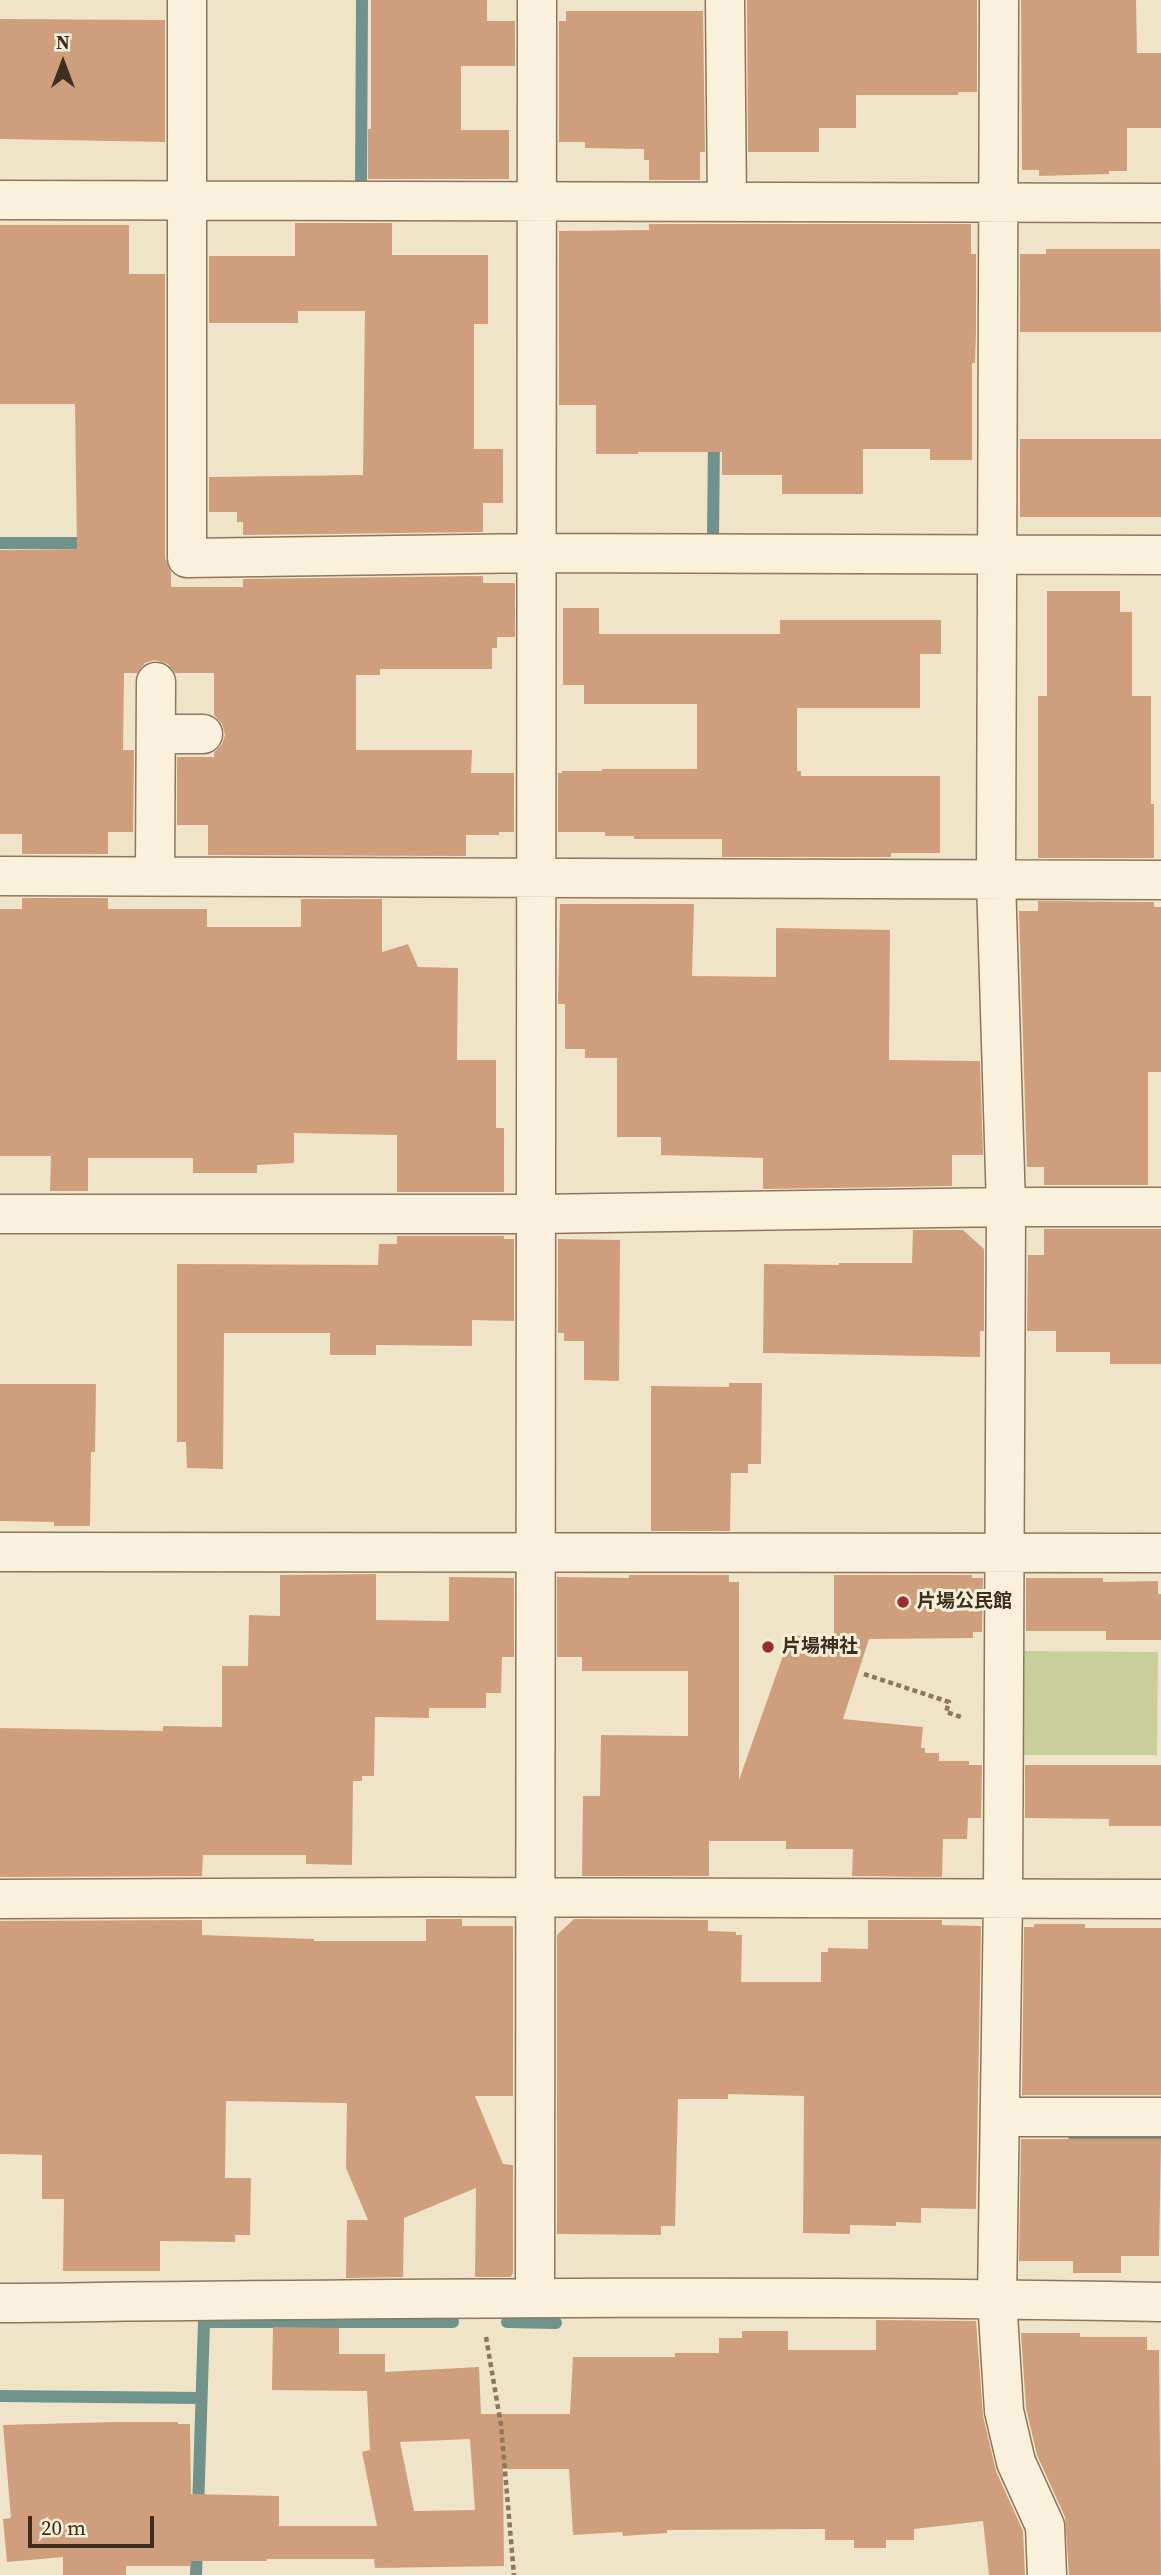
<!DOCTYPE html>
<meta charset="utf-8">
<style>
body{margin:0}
#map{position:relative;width:1161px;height:2575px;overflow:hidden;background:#f0e4c8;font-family:"Source Serif 4",serif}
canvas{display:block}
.north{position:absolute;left:28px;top:28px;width:70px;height:70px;-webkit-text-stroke:5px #f7eed8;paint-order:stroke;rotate:0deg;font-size:19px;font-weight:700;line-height:28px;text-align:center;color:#3d2e20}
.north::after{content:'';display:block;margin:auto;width:24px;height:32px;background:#3d2e20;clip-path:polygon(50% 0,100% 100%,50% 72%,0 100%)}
.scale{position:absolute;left:28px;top:2516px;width:126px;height:32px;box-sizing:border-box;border:4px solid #3d2e20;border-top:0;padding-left:9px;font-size:21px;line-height:24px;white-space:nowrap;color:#3d2e20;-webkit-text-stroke:5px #f7eed8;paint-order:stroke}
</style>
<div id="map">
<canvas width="1161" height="2575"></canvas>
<div class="north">N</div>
<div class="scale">20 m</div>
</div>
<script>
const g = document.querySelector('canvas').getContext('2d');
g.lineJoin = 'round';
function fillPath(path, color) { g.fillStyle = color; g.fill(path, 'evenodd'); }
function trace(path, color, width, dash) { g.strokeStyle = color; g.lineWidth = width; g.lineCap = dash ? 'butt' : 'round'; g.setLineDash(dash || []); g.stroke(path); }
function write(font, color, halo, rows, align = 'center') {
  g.font = font + ' "Source Serif 4","Noto Sans JP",serif'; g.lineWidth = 6; g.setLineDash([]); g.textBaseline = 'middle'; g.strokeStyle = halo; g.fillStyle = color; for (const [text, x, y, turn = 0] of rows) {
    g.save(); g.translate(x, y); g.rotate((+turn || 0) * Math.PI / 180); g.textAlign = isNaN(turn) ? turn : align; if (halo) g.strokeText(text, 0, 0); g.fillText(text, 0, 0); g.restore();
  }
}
const green = new Path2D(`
 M1023 1651 1158 1652 1157 1755H1023Z`);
const stream = new Path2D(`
 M353 188H361L362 0
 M702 539H713L714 435
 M0 543H91
 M1074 2136 1161 2137
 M507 2322 556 2323
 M0 2396 201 2398
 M198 2510 204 2322H453
 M196 2575 197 2546`);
const building = new Path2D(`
 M371 0H487V21H515V66H461V130H509V179H368V129H371Z
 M747 0H977V92H958V95H856V128H819V152H748Z
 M1021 0H1136L1137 53H1161V128H1127V171H1109V174L1039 176V170H1022Z
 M566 11H703L705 152H700V180H649V160H644V149L585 148V142H559V21H566Z
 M0 19 165 20V142L0 139Z
 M295 223H392V255H488V324H474V449H503V503H483V532L243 535V522H237V512H209V477L363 475 365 311H298V323H209V256H295Z
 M649 224H971V254H976V332L975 363H972V460H930V449H863V494H782V475H722V452H638V454H596V405H559V231L649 230Z
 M0 225H129V274H165V558L171 572V587H243V579L483 576V583H515V637H497V648H492V669H380V675H356V750H472L471 773H514V832H499V835H466V856L208 855V825H177V757H214V753L222 744 225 735 222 724 214 715V673H175L168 664 155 660 145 663 137 673H124L123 750H134L133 832H108V854H22V834H0V550L77 549 75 404H0Z
 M1046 249H1160L1161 332H1020V254H1046Z
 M1020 439H1161V517H1020Z
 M1047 591H1120V612H1132V696H1151V804H1154V858H1038V696H1047Z
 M563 608H599V634H780V620H941V654H920V708H797V771H801V776H940V853H891V857H722V839H634V836H605V832H558V773H562V771H602V769H697V704H584V685H563Z
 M22 898H108V909H207V927H301V899H382V952L408 944 418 967 458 968 457 1060H496V1128H504V1192H397V1135L294 1133V1163L257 1165V1173H193V1158H88V1191H50L51 1156H0V909H22Z
 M1038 901 1154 902V907H1161V1072H1148V1185H1044V1167H1027L1019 911H1038Z
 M560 904H694L692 976 776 977V928L890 930 889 1060 980 1061 983 1155H952V1186L763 1189V1158L661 1155V1137H617V1058H585V1049H565V1004H558Z
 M1044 1229H1161V1364H1110V1352H1056V1331H1027L1028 1255H1044Z
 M913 1230H963L984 1249V1331H980V1357L763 1353 764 1264 839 1265V1263H912Z
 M397 1236H504V1239H514V1321L472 1320V1346L376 1345V1355H330V1333H224L223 1469 187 1468 186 1442H177V1264L378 1265 379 1244H397Z
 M558 1239 620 1240 619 1381 584 1380V1341H564V1333H558Z
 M729 1383H762L761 1464H748V1473H731L730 1531H651V1386L729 1387Z
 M0 1384H96L95 1452H91L90 1526H54V1522L0 1521Z
 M376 1574V1620L449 1621V1577L514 1578V1657H502L501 1693H486V1708H429V1718L375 1717 374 1776H362V1781H353L352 1865 306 1864V1855H203L202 1876 0 1877V1728L163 1731V1726L222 1727V1666H248L249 1615 280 1616V1575Z
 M629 1575H729V1582H739V1780L791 1633 834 1648V1575H972V1578H983L982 1632H973V1638L869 1639 843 1719 923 1727 921 1748H925V1753H939V1761H969V1765H982L981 1818H968L967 1839H943L942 1877 852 1876 853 1849H786V1841H709V1876H582L583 1796H600L601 1735 688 1736V1671H582V1657H557V1577L629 1578Z
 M1026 1578H1103V1582L1158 1581V1594H1161V1640H1106V1631H1026Z
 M1025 1765H1161V1826H1109V1819L1025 1818Z
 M426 1919H462V1926H513V2096H475L503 2164 513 2165V2272L511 2277H475L476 2188 404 2218 403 2277 346 2278 347 2220H368L346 2168 347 2103 226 2101 225 2178H251L250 2235H235V2242L160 2241V2271H63L64 2199H42V2155L0 2154V1921L202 1920V1935L314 1939V1941H426Z
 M574 1919 708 1920V1931L736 1932V1935H742L741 1982H821V1952H828V1948L868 1949V1920H942V1925L981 1926 976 2209 921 2208V2223L896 2222V2226L850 2225V2234L803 2233 804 2096 728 2094V2099H678L675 2226H661V2235L557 2234V1935Z
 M1034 1924H1085V1928H1161V2095H1022L1024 1927H1034Z
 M1021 2139H1161L1159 2256H1121V2273H1073V2261H1019Z
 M876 2320 976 2321 983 2416 996 2471 1023 2531 1025 2575H989L983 2521 914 2529V2540H886V2548H854V2540H825V2529L667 2530V2533L623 2536 622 2532 573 2535 569 2469H503L504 2566 375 2568 374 2559H267V2561H191V2566H126V2575H63V2557L7 2562 3 2519 11 2518 3 2425 113 2422H178V2424H190L191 2494 279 2496V2526H377L362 2452 370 2450 367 2391 272 2390 273 2327 339 2328V2354H385V2372L479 2367 481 2414H570L573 2357H675V2353H719V2338H742V2331H788V2350H876ZM470 2439 475 2510 414 2511 400 2442Z
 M1021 2333H1080V2337H1147V2350H1159L1161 2575H1069L1065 2517 1037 2455 1026 2408Z`);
const path = new Path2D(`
 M864 1674 949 1702 946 1712 964 1718
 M486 2337 501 2425 514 2575`);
const minor = new Path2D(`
 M187 0V558L537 553 1161 555
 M725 0 727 202
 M999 0 996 880 1006 1207 1003 1899 997 2299 1004 2411 1016 2462 1045 2526 1047 2575
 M0 200 1161 203
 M156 734H203
 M0 876 1161 880
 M155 876 156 682
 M0 1214H536L1006 1207H1161
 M0 1552 1161 1553
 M0 1899 430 1897 1161 1899
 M1000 2117H1161
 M535 2298 537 0
 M0 2303C387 2299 774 2294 1161 2302`);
const markers = [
 [903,1602,7,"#9e2a2b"],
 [768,1647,7,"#9e2a2b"]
];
const poiNames = [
 ["片場公民館",917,1602],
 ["片場神社",782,1647]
];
fillPath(green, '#c9cf9b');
trace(stream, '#6f938a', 12);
fillPath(building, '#cf9f7d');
trace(minor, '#8d765c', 41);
trace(path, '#8d765c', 4.5, [5, 3.5]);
trace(minor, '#faf1dc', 38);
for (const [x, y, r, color] of markers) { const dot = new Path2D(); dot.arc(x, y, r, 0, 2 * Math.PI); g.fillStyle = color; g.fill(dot); trace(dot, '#f7eed8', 2.5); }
write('bold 19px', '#3d2e20', '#f7eed8', poiNames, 'left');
</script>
